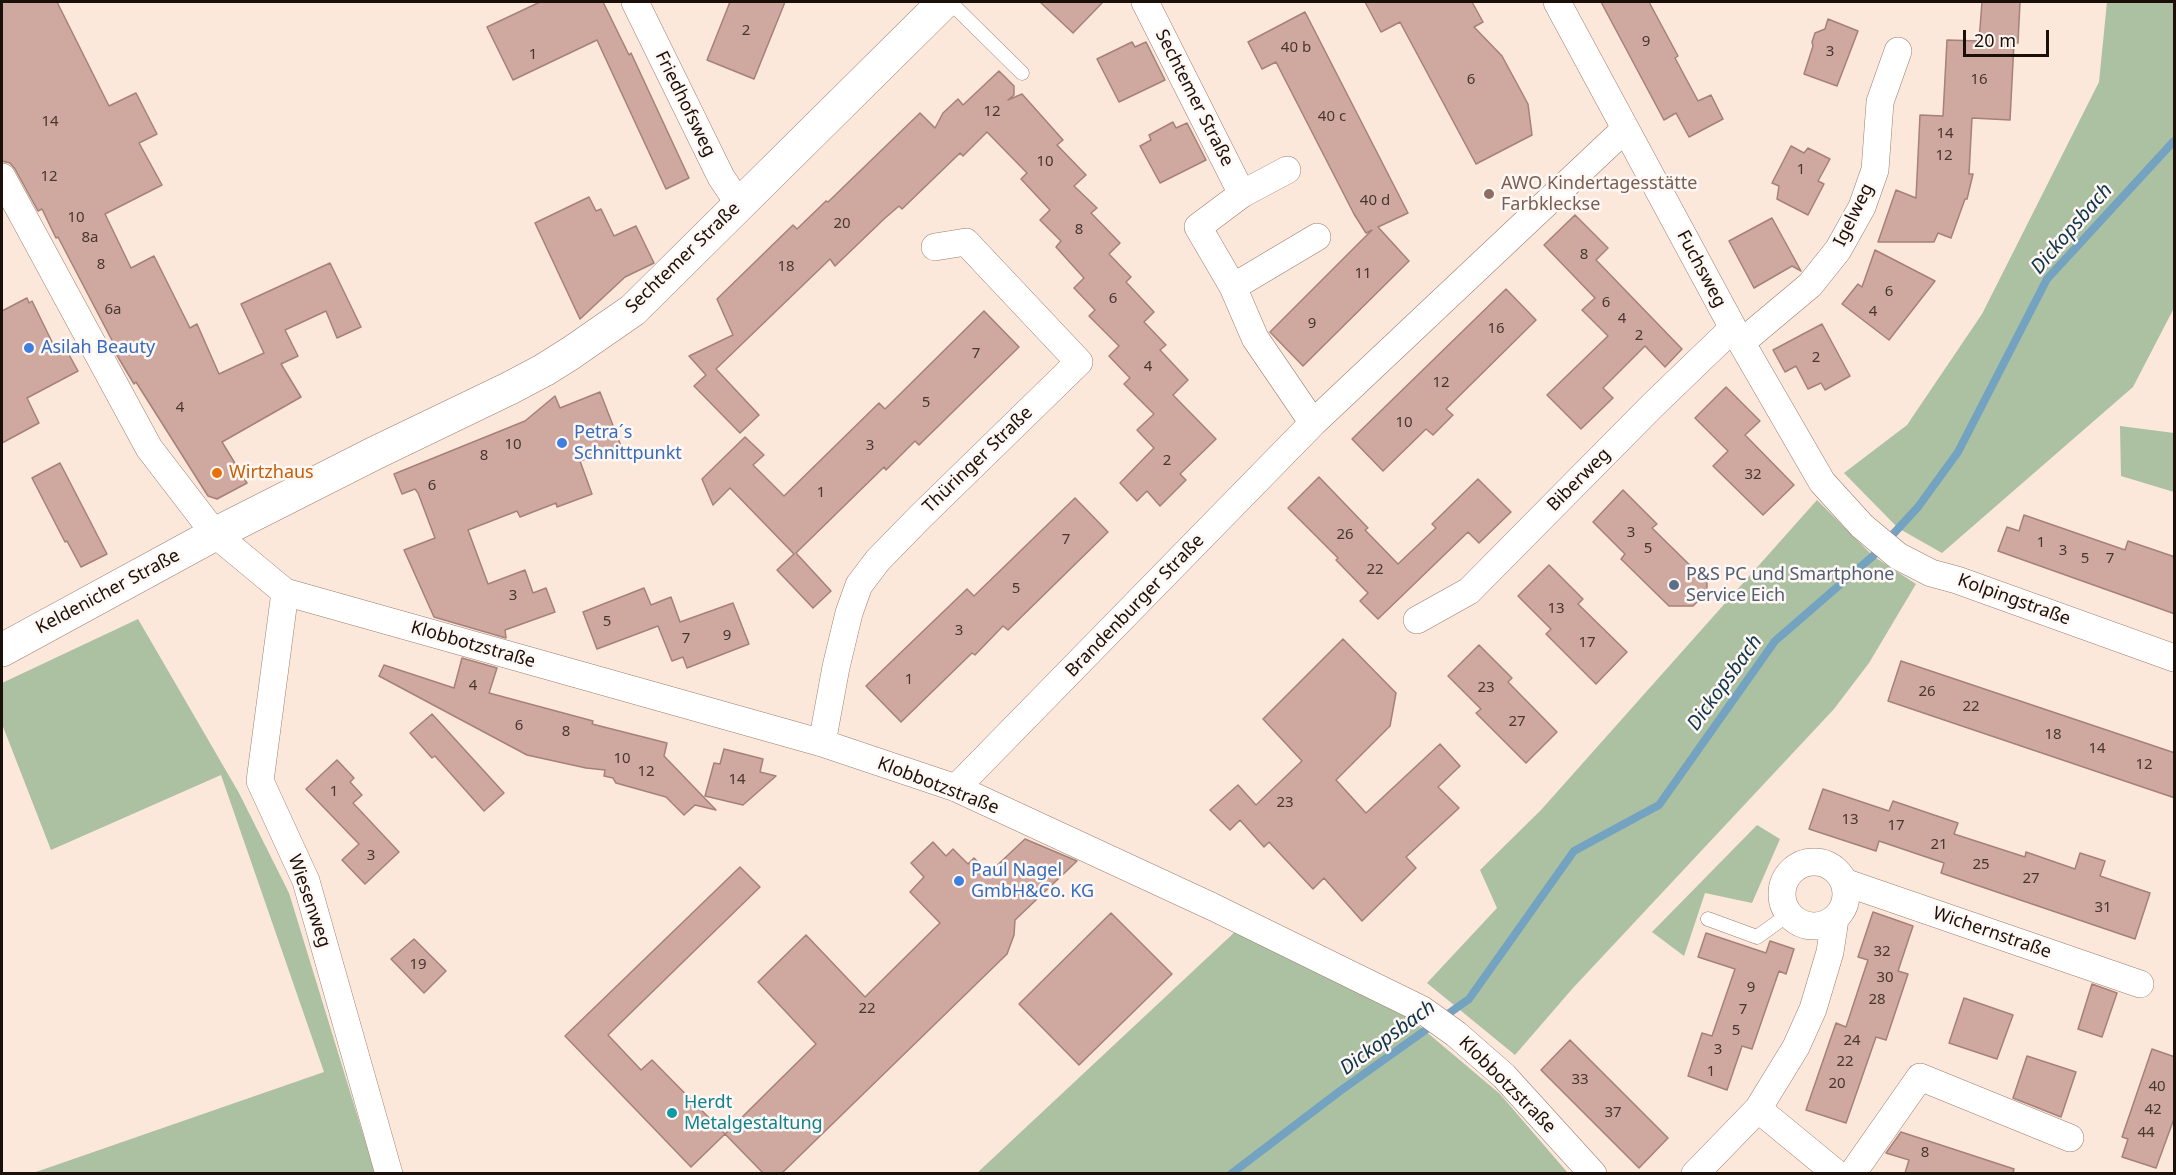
<!DOCTYPE html>
<meta charset="utf-8">
<style>
body{margin:0}
#map{position:relative;width:2176px;height:1175px;overflow:hidden;background:#fce7db;font-family:"Noto Sans",sans-serif}
canvas{display:block}
.frame{position:absolute;inset:0;border:3px solid #1b0f09;pointer-events:none}
.scale{position:absolute;left:1963px;top:30px;width:86px;height:27px;box-sizing:border-box;border:3px solid #1b0f09;border-top:0;padding-left:8px;font-size:18px;line-height:21px;white-space:nowrap;color:#1b0f09;-webkit-text-stroke:4px #fff7f3;paint-order:stroke}
</style>
<div id="map">
<canvas width="2176" height="1175"></canvas>
<div class="frame"></div>
<div class="scale">20 m</div>
</div>
<script>
const g = document.querySelector('canvas').getContext('2d');
g.lineJoin = 'round';
function fillPath(path, color) { g.fillStyle = color; g.fill(path, 'evenodd'); }
function trace(path, color, width, dash) { g.strokeStyle = color; g.lineWidth = width; g.lineCap = dash ? 'butt' : 'round'; g.setLineDash(dash || []); g.stroke(path); }
function write(font, color, halo, rows, align = 'center') {
  g.font = font + ' "Noto Sans",sans-serif'; g.lineWidth = 5; g.setLineDash([]); g.textBaseline = 'middle'; g.strokeStyle = halo; g.fillStyle = color; for (const [text, x, y, turn = 0] of rows) {
    g.save(); g.translate(x, y); g.rotate((+turn || 0) * Math.PI / 180); g.textAlign = isNaN(turn) ? turn : align; if (halo) g.strokeText(text, 0, 0); g.fillText(text, 0, 0); g.restore();
  }
}
const green = new Path2D(`
 M2107 2H2174V308L2133 387 1942 553 1898 528 1844 473 1907 425 1982 314 2099 82Z
 M2120 426 2174 433V492L2121 476Z
 M1817 500 1873 556 1916 584 1869 663 1834 709 1573 988 1515 1055 1427 983 1497 908 1480 870 1541 810Z
 M138 619 239 793 289 893 375 1173H33L324 1072 221 775 51 850 2 724V683Z
 M1757 825 1780 839 1752 903 1705 893 1684 956 1652 932Z
 M1238 929 1404 1013 1500 1094 1567 1172 1563 1174H976Z`);
const stream = new Path2D(`
 M1231 1174 1340 1091 1469 999 1574 851 1659 805 1775 641 1873 556 1918 507 1958 452 2047 279 2174 141`);
const building = new Path2D(`
 M2 2H57L109 106 136 93 157 134 139 143 162 185 105 214 131 268 154 256 190 328 197 324 219 374 264 353 241 304 330 263 361 327 337 338 326 311 285 330 298 356 281 364 301 397 222 442 247 483 217 499 208 496 136 382 134 384 112 347 115 346 58 237 56 238 42 209 38 211 15 169 10 163 2 161Z
 M540 2H603L629 55 631 53 689 178 666 189 597 40 513 80 487 27Z
 M730 2H785L754 79 707 60Z
 M1040 2H1103L1073 33Z
 M1365 2H1472L1483 22 1474 27 1502 56 1528 104 1532 135 1476 164 1400 22 1381 32Z
 M1601 2H1649L1678 56 1675 58 1698 101 1711 95 1723 119 1689 137 1676 113 1664 120Z
 M1982 2H2020L2018 43H2014L2010 120 1972 118 1969 174H1973L1967 199H1965L1951 238 1938 233 1934 242H1878L1896 190 1916 198 1920 115 1943 116 1947 40 1979 41Z
 M1305 12 1408 213 1378 227 1409 261 1303 366 1270 332 1372 230 1366 233 1354 214 1276 62 1262 69 1248 42Z
 M1828 19 1858 31 1837 86 1804 74 1813 46 1812 42 1815 33 1825 29Z
 M1132 42 1135 47 1146 42 1165 80 1119 102 1097 59Z
 M999 71 1014 86V95L1008 100 1022 94 1063 140 1057 145 1086 175 1074 186 1097 208 1091 213 1120 243 1109 254 1131 277 1126 282 1154 312 1144 322 1166 345 1160 350 1188 380 1173 395 1216 439 1180 474 1186 480 1160 506 1147 491 1137 501 1120 483 1154 448 1137 430 1154 414 1124 384 1130 378 1109 356 1119 346 1089 316 1095 310 1074 288 1084 278 1056 247 1061 241 1040 220 1050 210 1021 179 1027 173 987 132 963 156 960 153 902 209 899 206 884 219 835 266 830 259 716 369 759 415 740 433 694 386 706 375 689 356 733 335 717 299 793 225 797 229 826 201 828 202 920 113 935 128 943 113 958 99 963 105Z
 M1173 122 1176 128 1187 123 1206 160 1160 183 1140 146 1151 140 1149 135Z
 M1791 146 1804 153 1808 148 1830 159 1818 181 1824 184 1808 215 1777 199 1779 186 1772 183Z
 M589 197 596 211 601 209 614 236 636 226 654 263 625 277 580 319 535 223Z
 M1575 215 1608 248 1596 260 1682 349 1665 367 1645 346 1603 388 1613 398 1581 429 1547 395 1608 336 1582 310 1595 298 1544 245Z
 M1772 218 1801 271 1792 266 1754 288 1729 241Z
 M1875 250 1935 281 1889 340 1842 304 1858 284 1862 287Z
 M1506 289 1536 320 1446 409 1453 415 1433 435 1426 429 1383 471 1352 439Z
 M27 298 29 303 32 301 55 348 63 344 78 371 27 398 39 423 2 443V311Z
 M984 311 1019 347 919 445 915 441 886 470 884 467 796 553 831 591 813 608 777 570 794 554 730 488 713 505 702 479 745 437 764 455 753 465 784 496 879 403 885 409Z
 M1822 324 1850 376 1825 390 1821 383 1808 389 1796 366 1785 372 1773 350Z
 M1726 387 1760 421 1745 435 1794 485 1763 515 1713 466 1728 451 1695 418Z
 M600 392 621 446 580 461 592 494 557 507 556 503 520 517 517 511 468 530 488 584 525 570 533 593 546 588 555 612 505 630 506 638 434 617 404 550 435 538 418 493 415 489 402 494 394 474 525 421 555 396 560 408Z
 M60 463 107 554 81 567 67 541 65 542 32 478Z
 M1319 477 1368 528 1365 530 1398 564 1436 528 1432 524 1478 479 1511 512 1479 543 1468 532 1378 619 1360 601 1368 593 1336 560 1338 558 1288 508Z
 M1623 490 1657 524 1652 528 1707 582V592L1693 606H1669L1621 559 1625 554 1593 522Z
 M1075 498 1108 532 1008 630 1003 626 975 655 972 653 901 722 866 686 967 589 974 596Z
 M2024 515 2125 550 2128 541 2175 557V614L1998 551 2007 527 2019 531Z
 M1549 565 1583 599 1578 604 1627 652 1596 684 1546 634 1551 629 1518 596Z
 M644 588 651 605 671 597 680 622 733 603 749 644 687 668 683 657 672 661 658 626 597 649 583 612Z
 M1343 639 1396 693 1390 726 1336 780 1366 813 1440 744 1460 766 1438 787 1459 808 1406 857 1416 868 1362 921 1324 878 1313 889 1269 842 1264 847 1240 820 1230 830 1210 810 1238 785 1256 805 1302 761 1263 719Z
 M1479 645 1512 678 1508 682 1557 732 1526 763 1476 713 1481 709 1448 676Z
 M462 658 497 668 489 693 593 721 592 724 667 743 664 756 716 810 695 805 684 815 666 797 616 783 613 778 604 776 605 770 586 768 527 755 379 676 384 665 454 688Z
 M1901 661 2175 753V798L1888 701Z
 M432 714 504 793 484 811 435 756 432 758 410 733Z
 M724 749 763 759 760 772 776 776 743 805 705 796 714 763 720 764Z
 M337 760 354 778 350 782 362 795 353 803 399 852 365 884 342 860 359 844 306 789Z
 M1823 789 1889 811 1893 801 1937 816 1958 823 1954 834 2025 857 2026 852 2075 869 2080 853 2105 861 2100 876 2150 893 2135 939 1941 873 1944 863 1879 841 1876 851 1809 829Z
 M1025 839 1077 861 1015 920 1014 935 1007 954 782 1173H763L725 1134 816 1044 758 982 806 935 865 997 940 923 910 892 924 877 911 863 933 842 946 856 953 849 968 864 974 858 989 873Z
 M740 867 760 887 608 1035 641 1070 652 1060 725 1134 691 1167 565 1036Z
 M1873 912 1913 926 1898 971 1908 974 1886 1040 1876 1037 1846 1123 1806 1110 1836 1023 1846 1027 1868 960 1858 957Z
 M1111 913 1172 974 1079 1065 1019 1004Z
 M1706 933 1766 953 1770 941 1794 949 1786 974 1779 971 1752 1049 1742 1046 1727 1090 1688 1076 1702 1033 1712 1036 1735 969 1698 957Z
 M414 939 446 971 424 993 391 959Z
 M2092 984 2117 993 2102 1037 2078 1029Z
 M1964 998 2013 1015 1997 1059 1949 1043Z
 M1570 1040 1668 1138 1639 1168 1541 1070Z
 M2152 1049 2175 1057V1116L2156 1168 2122 1157 2128 1139 2122 1137Z
 M2027 1056 2076 1072 2061 1117 2013 1098Z
 M1901 1132 2014 1169 2013 1173H1905L1909 1160 1886 1153Z`);
const service = new Path2D(`
 M950 2 1022 73
 M1708 919 1757 937 1789 914`);
const minor = new Path2D(`
 M635 2 721 177 739 204
 M1145 2 1242 194 1198 227 1233 287
 M1557 2 1733 328 1822 482 1862 526 1898 556 1931 573 1957 580 2174 658
 M2 177 149 448 215 534 285 592 822 743 956 788 1213 907 1421 1009 1456 1034 1504 1076 1593 1174
 M1242 194 1287 170
 M1742 342 1810 285 1838 250 1862 207 1875 170 1880 102 1898 51
 M1313 423 1255 338 1233 287 1317 237
 M285 592 260 781 306 881 389 1174
 M1417 620 1469 591 1652 406 1733 328
 M822 743 836 667 849 613 859 585 878 560 921 516 1079 362 966 242 935 247
 M956 788 1313 423 1625 129
 M1782 894a32 32 0 1 1 64 0a32 32 0 1 1-64 0Z
 M1844 882 2140 984
 M1758 1109 1837 1174
 M1695 1174 1758 1109 1796 1047 1813 1009 1830 952 1835 919
 M1852 1174 1920 1077 2070 1138`);
const tertiary = new Path2D(`
 M2 650 215 534 375 453 510 388 544 370 571 353 633 310 944 2`);
const markers = [
 [1489,194,6,"#8d6e63"],
 [29,348,6,"#3f7fe0"],
 [562,443,6,"#3f7fe0"],
 [217,473,6,"#e8710a"],
 [1674,585,6,"#5c6f8a"],
 [959,881,6,"#3f7fe0"],
 [672,1113,6,"#0f9aa8"]
];
const numberNames = [
 ["2",746,31],
 ["9",1646,42],
 ["40 b",1296,48],
 ["3",1830,52],
 ["1",533,55],
 ["6",1471,80],
 ["16",1979,80],
 ["12",992,112],
 ["40 c",1332,117],
 ["14",50,122],
 ["14",1945,134],
 ["12",1944,156],
 ["10",1045,162],
 ["1",1801,170],
 ["12",49,177],
 ["40 d",1375,201],
 ["10",76,218],
 ["20",842,224],
 ["8",1079,230],
 ["8a",90,238],
 ["8",1584,255],
 ["8",101,265],
 ["18",786,267],
 ["11",1363,274],
 ["6",1889,292],
 ["6",1113,299],
 ["6",1606,303],
 ["6a",113,310],
 ["4",1873,312],
 ["4",1622,319],
 ["9",1312,324],
 ["16",1496,329],
 ["2",1639,336],
 ["7",976,354],
 ["2",1816,358],
 ["4",1148,367],
 ["12",1441,383],
 ["5",926,403],
 ["4",180,408],
 ["10",1404,423],
 ["10",513,445],
 ["3",870,446],
 ["8",484,456],
 ["2",1167,461],
 ["32",1753,475],
 ["6",432,486],
 ["1",821,493],
 ["3",1631,533],
 ["26",1345,535],
 ["7",1066,540],
 ["1",2041,543],
 ["5",1648,549],
 ["3",2063,551],
 ["5",2085,559],
 ["7",2110,559],
 ["22",1375,570],
 ["5",1016,589],
 ["3",513,596],
 ["13",1556,609],
 ["5",607,622],
 ["3",959,631],
 ["9",727,636],
 ["7",686,639],
 ["17",1587,643],
 ["1",909,680],
 ["4",473,686],
 ["23",1486,688],
 ["26",1927,692],
 ["22",1971,707],
 ["27",1517,722],
 ["6",519,726],
 ["8",566,732],
 ["18",2053,735],
 ["14",2097,749],
 ["10",622,759],
 ["12",2144,765],
 ["12",646,772],
 ["14",737,780],
 ["1",334,792],
 ["23",1285,803],
 ["13",1850,820],
 ["17",1896,826],
 ["21",1939,845],
 ["3",371,856],
 ["25",1981,865],
 ["27",2031,879],
 ["31",2103,908],
 ["32",1882,952],
 ["19",418,965],
 ["30",1885,978],
 ["9",1751,988],
 ["28",1877,1000],
 ["22",867,1009],
 ["7",1743,1010],
 ["5",1736,1031],
 ["24",1852,1041],
 ["3",1718,1050],
 ["22",1845,1062],
 ["1",1711,1072],
 ["33",1580,1080],
 ["20",1837,1084],
 ["40",2157,1087],
 ["42",2153,1110],
 ["37",1613,1113],
 ["44",2146,1133],
 ["8",1925,1153]
];
const streetNames = [
 ["Sechtemer Straße",1194,98,63],
 ["Friedhofsweg",685,104,64],
 ["Igelweg",1854,215,-64],
 ["Sechtemer Straße",683,258,-44],
 ["Fuchsweg",1701,269,62],
 ["Thüringer Straße",978,460,-44],
 ["Biberweg",1579,480,-45],
 ["Keldenicher Straße",108,592,-28],
 ["Kolpingstraße",2014,600,20],
 ["Brandenburger Straße",1135,606,-46],
 ["Klobbotzstraße",473,645,16],
 ["Klobbotzstraße",938,786,21],
 ["Wiesenweg",309,901,71],
 ["Wichernstraße",1992,933,19],
 ["Klobbotzstraße",1507,1085,45]
];
const educationNames = [
 ["AWO Kindertagesstätte",1501,184],
 ["Farbkleckse",1501,205]
];
const shopNames = [
 ["Asilah Beauty",41,348],
 ["Petra´s",574,433],
 ["Schnittpunkt",574,454],
 ["Paul Nagel",971,871],
 ["GmbH&Co. KG",971,892]
];
const foodNames = [
 ["Wirtzhaus",229,473]
];
const serviceNames = [
 ["P&S PC und Smartphone",1686,575],
 ["Service Eich",1686,596]
];
const cultureNames = [
 ["Herdt",684,1103],
 ["Metalgestaltung",684,1124]
];
const waterNames = [
 ["Dickopsbach",2072,229,-49],
 ["Dickopsbach",1725,683,-54],
 ["Dickopsbach",1388,1038,-36]
];
fillPath(green, '#abc1a2');
trace(stream, '#74a2c1', 8);
fillPath(building, '#cfa9a0');
trace(building, '#a58178', 1.5);
trace(service, '#9d7e6c', 15);
trace(minor, '#9d7e6c', 28);
trace(tertiary, '#9d7e6c', 34);
trace(service, '#fff', 14);
trace(minor, '#fff', 27);
trace(tertiary, '#fff', 33);
for (const [x, y, r, color] of markers) { const dot = new Path2D(); dot.arc(x, y, r, 0, 2 * Math.PI); g.fillStyle = color; g.fill(dot); trace(dot, '#fff7f3', 2); }
write('15px', '#48362f', null, numberNames);
write('18px', '#1b0f09', '#fff7f3', streetNames);
write('18px', '#785e54', '#fff7f3', educationNames, 'left');
write('18px', '#366cbe', '#fff7f3', shopNames, 'left');
write('18px', '#c56008', '#fff7f3', foodNames, 'left');
write('18px', '#4e5e75', '#fff7f3', serviceNames, 'left');
write('18px', '#0d838f', '#fff7f3', cultureNames, 'left');
write('italic 20px', '#0c344a', '#fff7f3', waterNames);
</script>
